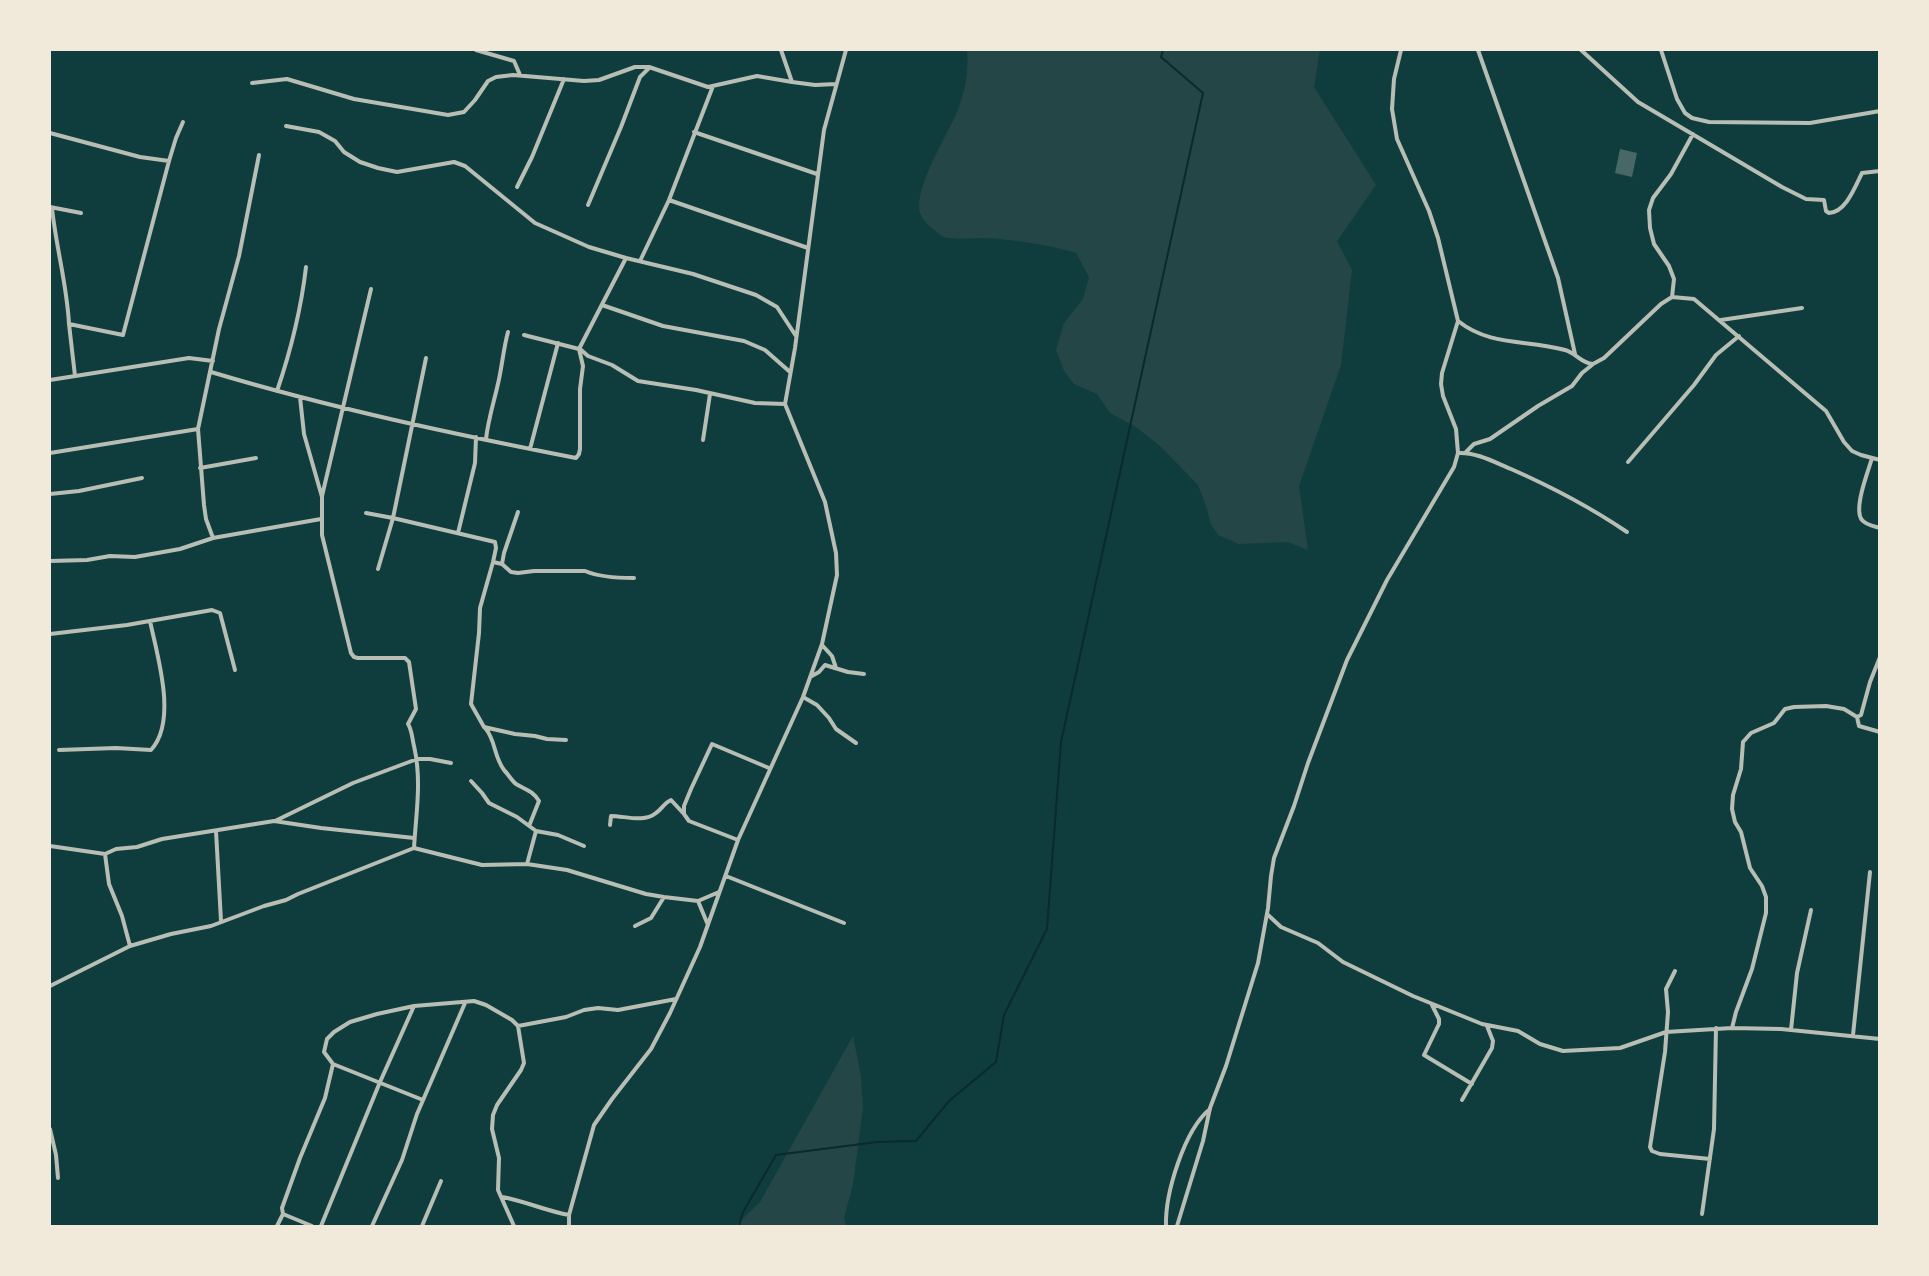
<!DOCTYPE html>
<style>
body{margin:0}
#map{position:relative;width:1929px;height:1276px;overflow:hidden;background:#0f3d3e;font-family:"Nunito Sans",sans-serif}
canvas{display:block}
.frame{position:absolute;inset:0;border:51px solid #f1e9da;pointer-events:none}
</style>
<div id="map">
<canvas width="1929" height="1276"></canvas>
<div class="frame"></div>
</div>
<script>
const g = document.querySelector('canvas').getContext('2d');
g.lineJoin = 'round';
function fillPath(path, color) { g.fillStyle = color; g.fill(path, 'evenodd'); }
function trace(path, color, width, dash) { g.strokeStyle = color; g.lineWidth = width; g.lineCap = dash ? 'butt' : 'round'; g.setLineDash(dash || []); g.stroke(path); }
const green = new Path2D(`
 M967 50H1320L1314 87 1376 185 1337 241 1352 270 1341 365 1299 486 1308 550 1288 542 1239 544 1218 535 1211 524 1206 506 1198 485 1160 446 1136 427 1110 413 1097 394 1074 384 1064 371 1056 350 1064 323 1083 299 1089 277 1076 253C1045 244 1017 240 985 238 976 238 952 240 944 237 940 236 936 231 933 229 929 226 923 220 921 215 911 192 948 134 957 112 965 92 969 72 967 50Z
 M853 1036 861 1076 863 1108 853 1184 844 1218 846 1226H735L760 1202Z`);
const stream = new Path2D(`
 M739 1226 743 1212 776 1155 877 1142 916 1141 949 1101 996 1062 1004 1015 1047 929 1061 742 1203 93 1161 57 1163 50`);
const building = new Path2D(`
 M1620 149 1637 153 1632 177 1615 173Z`);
const minor = new Path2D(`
 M476 50 514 61 520 75
 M781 50 792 82 815 85 836 84
 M1478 50 1558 278 1575 354
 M1581 50 1638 102 1782 187 1806 199 1824 200 1826 211 1829 213C1846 212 1855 187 1862 173L1880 171
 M1661 50 1677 99 1685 113 1692 118 1709 122 1810 123 1880 111
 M252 83 287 79 354 99 448 115 464 112 475 100 488 81 496 77 513 75 584 81 599 80 635 67H649L708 87 757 76 792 82
 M286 126 319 132 335 141 344 152 360 162 378 168 397 172 454 162 465 166 535 223 589 247 626 258 693 274 756 295 777 307 796 336
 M694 132 817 174
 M50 133 140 157 169 161 123 335 69 324C67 285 56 247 52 208
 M259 155 239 256 219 329 198 429 204 505 206 519 213 538 321 519
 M169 161 176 138 183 122
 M517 187 532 157 564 79
 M669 200 808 248
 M588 205 621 127 640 77 649 68
 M50 207 81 213
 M640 261 669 200 713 86
 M1672 297 1674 279 1669 266 1654 244 1650 228 1649 210 1653 198 1671 174 1693 134
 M602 305 663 326 744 341 765 350 790 372
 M1721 320 1802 308
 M1458 321C1491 347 1526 339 1565 350 1576 353 1581 363 1593 364L1604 358 1661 304 1672 297 1694 299 1826 411 1844 442 1852 451 1861 455 1880 460
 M69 324 75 376
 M524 335 579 349 626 258
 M580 349 588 356 612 365 638 381 696 390 755 403 785 404
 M426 358 393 518 495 542 496 548 493 562 480 608 479 633 471 704 484 727 515 734 535 736 547 739 566 740
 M211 372C331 408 453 434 576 458L579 454 580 449V389L583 366 579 349
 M50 380 189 358 213 361
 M277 391C291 350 301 310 306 267
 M300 397 304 434 322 497V535L351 653 354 657 358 658H405L409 662 416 709 408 724C412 730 412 738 414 746 422 781 416 813 414 848
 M486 439C488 421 493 405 497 388 502 369 503 350 508 332
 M703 440 710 394
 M530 449 558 343
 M1466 452 1474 444 1490 439 1538 406 1572 386 1582 373 1592 365
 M50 453 198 429
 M1458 453C1476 452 1494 462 1511 469 1552 487 1590 507 1627 532
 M1872 458C1868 472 1853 509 1862 520 1866 525 1873 526 1880 528
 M1628 462 1694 385 1716 355 1739 336
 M200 468 256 458
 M50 494 79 491 142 478
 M322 496 371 289
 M366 513 393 518 378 569
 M458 533 475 463 476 437
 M50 561 87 560 110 556 135 557 180 549 213 538
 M493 562 502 564 511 572 518 573 534 571H585C599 577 619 578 634 578
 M502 564 504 553 518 512
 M50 634 127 625 212 610 220 613 235 670
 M822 645 832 656 836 668
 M810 677 819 672 825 665 848 672 864 674
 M803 697 817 705 829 718 836 729 856 743
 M1857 717 1859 726 1880 732
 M485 728C496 740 493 755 504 770 508 774 512 781 516 784 526 790 533 791 539 801L529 826
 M59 750 116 748 151 750C178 721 157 655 150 621
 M471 781 482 793 489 803 517 817 536 831 558 835 584 846
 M275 821 353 783 417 759H430L451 763
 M610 825 611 816C625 816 644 823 656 813 662 809 664 803 671 800L684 814
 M216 831 221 921
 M738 840 689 821 684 814V806L691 789 712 744 769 768
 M50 846 105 854 116 849 137 847 162 839 274 821 321 828 414 838
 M105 854 109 884 122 916 130 946
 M527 864 536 831
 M726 876 844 923
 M698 901 708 925
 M1267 914 1281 927 1318 943 1343 962 1413 996 1482 1024 1518 1031 1540 1044 1563 1051 1620 1048 1666 1032 1732 1028 1781 1029 1880 1039
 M635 926 651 918 664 897
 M1675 971 1666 989 1668 1012 1665 1052 1650 1147 1652 1151 1660 1154 1710 1159
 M50 986 130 946 171 934 211 926 264 906 286 900 298 894 414 848 482 865 527 864 567 870 646 894 664 897 698 901 719 892
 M1432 1005 1439 1019V1024L1424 1055 1472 1084
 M518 1026 566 1017 584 1010 598 1008 618 1010 676 999
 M1732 1028 1736 1012 1752 969 1766 913V897L1762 886 1750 868 1741 832 1735 822 1732 809 1733 795 1741 769 1743 742 1751 733 1774 723 1785 709 1794 707 1826 706 1844 709 1857 717 1861 715 1870 682 1880 657
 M1791 1030 1797 973 1811 910
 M1853 1035 1870 872
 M423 1100 333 1064 324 1052 327 1039 334 1032 350 1022 377 1014 414 1006 474 1001 486 1005 512 1020 518 1026 524 1063 521 1070 497 1105 493 1115 492 1129 499 1158 498 1190 514 1226
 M1462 1100 1492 1048 1493 1041 1487 1026
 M50 1129 56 1155 58 1178
 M502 1197C525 1201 546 1211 569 1215
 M1702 1214 1714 1129 1716 1028
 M277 1226 283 1214
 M312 1226 283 1214 282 1208 300 1158 325 1098 333 1064
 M321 1226 380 1082 414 1006
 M372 1226 402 1160 417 1114 465 1003
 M422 1226 441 1181
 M569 1226V1215L594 1125 612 1099 651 1049 670 1013 700 947 738 840 803 697 822 644 837 575 836 553 825 502 785 404 795 348 824 130 846 50
 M1166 1226C1165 1194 1184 1130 1210 1109
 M1177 1226 1203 1141 1210 1108 1226 1066 1258 963 1268 908 1271 876 1274 858 1294 806 1308 763 1347 660 1387 580 1454 467 1458 453 1456 429 1443 396 1441 384 1442 373 1458 321 1438 238 1429 211 1397 139 1392 109 1394 79 1401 50`);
fillPath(green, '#244646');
trace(stream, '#0a2a2b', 2);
fillPath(building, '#486865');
trace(minor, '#b8beb3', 4);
</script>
